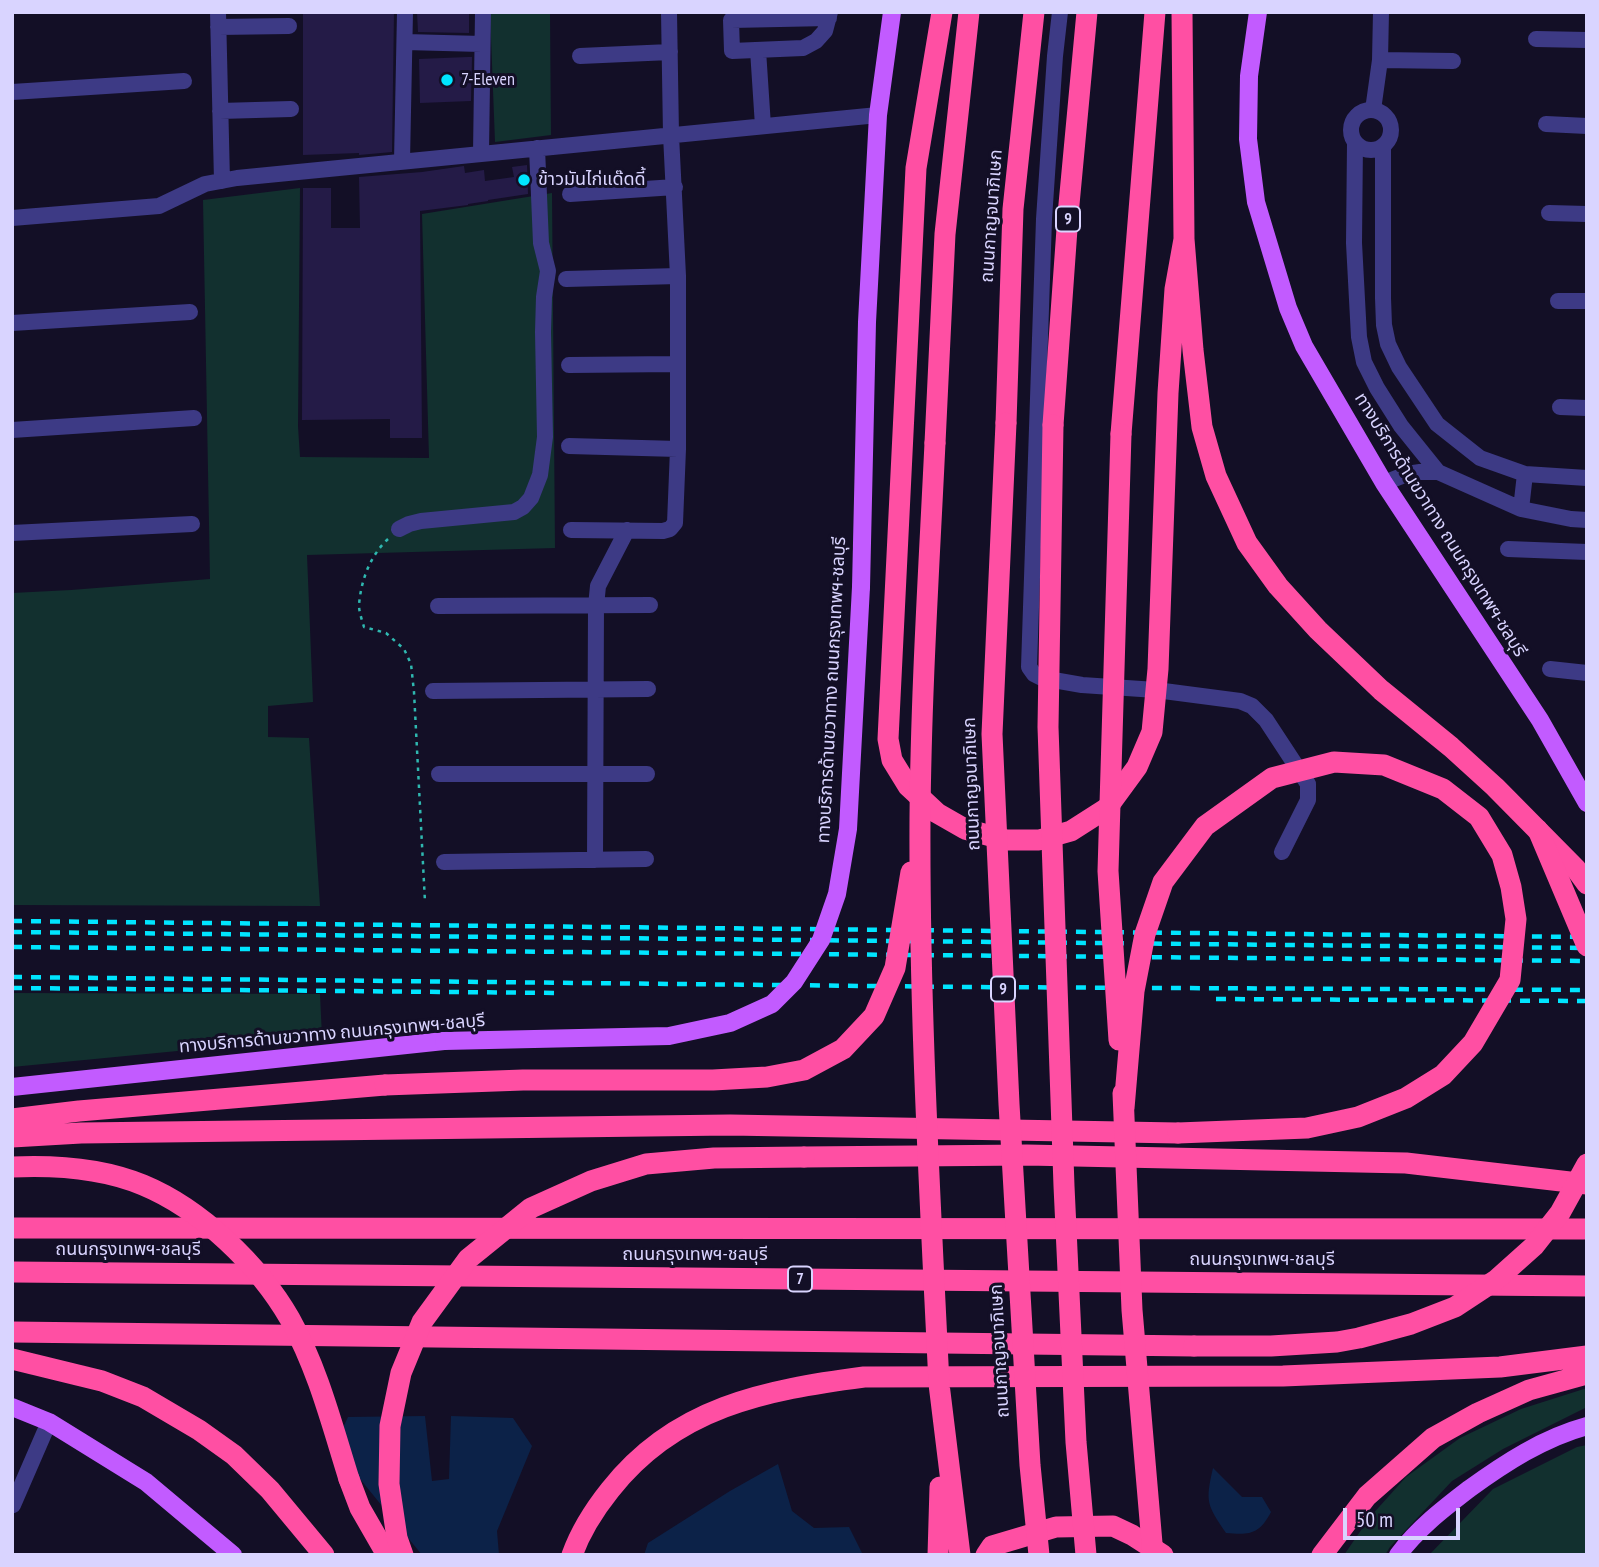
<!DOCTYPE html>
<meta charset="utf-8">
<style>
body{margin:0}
#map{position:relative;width:1599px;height:1567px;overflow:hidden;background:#130f26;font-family:"PT Sans Narrow",sans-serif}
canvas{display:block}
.frame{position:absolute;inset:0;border:14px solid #d9d4ff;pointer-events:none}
.scale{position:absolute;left:1343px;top:1508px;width:117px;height:32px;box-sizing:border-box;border:4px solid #d9d4ff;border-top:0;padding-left:9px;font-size:21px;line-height:24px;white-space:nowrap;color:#d9d4ff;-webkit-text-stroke:5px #130f26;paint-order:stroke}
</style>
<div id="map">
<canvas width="1599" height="1567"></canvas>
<div class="frame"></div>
<div class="scale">50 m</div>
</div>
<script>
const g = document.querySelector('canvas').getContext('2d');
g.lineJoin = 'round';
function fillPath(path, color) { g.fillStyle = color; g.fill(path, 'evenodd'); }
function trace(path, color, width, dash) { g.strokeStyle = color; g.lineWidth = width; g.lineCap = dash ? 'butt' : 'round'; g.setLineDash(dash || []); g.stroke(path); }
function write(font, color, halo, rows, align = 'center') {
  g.font = font + ' "PT Sans Narrow","Noto Sans Thai",sans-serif'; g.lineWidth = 6; g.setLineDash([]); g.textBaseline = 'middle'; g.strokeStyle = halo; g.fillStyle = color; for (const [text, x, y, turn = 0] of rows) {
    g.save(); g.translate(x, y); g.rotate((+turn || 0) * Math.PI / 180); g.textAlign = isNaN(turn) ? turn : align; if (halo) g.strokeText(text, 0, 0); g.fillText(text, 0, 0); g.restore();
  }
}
const green = new Path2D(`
 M490 12H550L551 135 495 142Z
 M300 188 298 426 300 457 429 458 422 214 552 193 555 548 307 555 313 702 268 706V737L309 738 320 906 12 905V593L71 590 210 579 203 200Z
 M12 993 320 994 322 1037 12 1067Z
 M1587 1388V1407L1503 1449 1452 1481 1390 1547 1385 1555H1344L1370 1517 1406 1477 1460 1438 1521 1409Z
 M1587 1445V1555H1429L1493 1489 1577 1447Z`);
const water = new Path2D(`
 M425 1416 432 1481 449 1479 451 1416 513 1418 532 1446 497 1531 499 1555H422L334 1447 348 1417Z
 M778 1464 792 1511 814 1528 849 1527 863 1555H644L648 1543 730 1491Z
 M1213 1468 1242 1497H1262L1271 1512C1259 1535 1249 1535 1226 1533 1207 1505 1205 1502 1213 1468Z`);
const building = new Path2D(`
 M303 12H394L392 152 359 155V153L303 155Z
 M417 12H469V33L418 32Z
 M468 57H472L471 101 420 103 419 59Z
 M527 165 528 194 488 200V201L468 204V205L420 211 422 438H390V419L302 420 303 188H331V228H360L359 177 422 172 464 166 465 173 484 170 485 181 514 177 512 167Z`);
const path = new Path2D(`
 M388 539C370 556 361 580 359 605 359 612 362 620 364 627L386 633 404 649 411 664 414 692 425 902`);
const minor = new Path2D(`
 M218 12 222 181
 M1060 12 1055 56 1044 219 1029 667 1034 674 1042 678 1082 685 1156 690 1240 701 1252 706 1266 720 1308 784V800L1282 852
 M829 18 731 20 732 51 803 48 816 41 825 31 830 12
 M218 27 289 26
 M1536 39 1587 40
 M405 42 482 44
 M758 50 763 126
 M580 56 670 52
 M1380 60 1453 61
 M12 92 184 81
 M1351 130a20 20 0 1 1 40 0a20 20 0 1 1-40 0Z
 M1373 110 1380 60 1381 12
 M220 111 291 109
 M1546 124 1587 126
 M1355 143 1354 243 1359 337 1364 362 1377 388 1401 426 1438 472
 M1383 146V298L1384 325 1388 344 1399 367 1437 424 1480 458 1525 474 1587 478
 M481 153 483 12
 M402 161 405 12
 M570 194 675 187
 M1549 213 1587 214
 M12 218 159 206 205 184 237 178 878 115
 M566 279 678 276
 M1558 301H1587
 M12 323 190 312
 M569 365 677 364
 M1560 407 1587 408
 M12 430 194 418
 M569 446 678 449
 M1384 483 1407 474 1420 472H1438L1521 509 1571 519 1587 520
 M1521 509 1525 474
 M399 529 409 524 421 521 514 512 523 507 531 498 540 475 545 437 543 332 544 297 548 271 541 243 537 148
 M571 530 663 531 670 529 675 523 678 449V276L671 135 669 12
 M12 533 192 524
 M1508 549 1587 552
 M438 606 650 605
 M1550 669 1587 673
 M433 691 648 689
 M439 774H647
 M595 860 596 606 598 586 627 530
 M444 862 646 859
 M13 1505 49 1422`);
const major = new Path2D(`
 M1258 12 1249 76 1248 139 1256 202 1288 308 1304 346 1384 483 1540 720 1587 803
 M861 587 867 322 878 115 892 12
 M12 1087 444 1041
 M12 1407 49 1422 146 1482 233 1555
 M1398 1555C1418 1528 1443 1509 1469 1489 1505 1463 1543 1438 1587 1426`);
const highway = new Path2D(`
 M942 12 916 168 888 739 892 760 908 786 937 813 965 829 1006 840H1039L1071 831 1107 808 1137 767 1152 732 1158 669 1168 393 1175 289 1184 239
 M1182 12 1184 239 1193 350 1202 427 1216 476 1247 543 1278 586 1318 630 1381 690 1451 747 1495 787 1576 869 1587 884
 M1006 423 1013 209 1034 12
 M1053 425 1068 215 1087 12
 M1121 434 1155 12
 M935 443 945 234 969 12
 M12 1119 79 1111 385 1085
 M12 1137 81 1133 730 1125 1178 1133
 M804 1157 1027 1155 1406 1163 1587 1184
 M12 1228 1587 1229
 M12 1272 1587 1286
 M12 1332 1194 1346
 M12 1359 102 1381 143 1397 199 1430 234 1455 270 1490 324 1555
 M939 1384 960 1555
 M349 1479 360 1508 387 1555
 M572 1555C581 1530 594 1510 610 1490 675 1407 765 1390 864 1377L1283 1376 1500 1367 1587 1356
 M938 1555 940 1487
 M986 1555 992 1546 1056 1527 1113 1526 1132 1535 1163 1555
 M1322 1555 1367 1496 1433 1438 1478 1413 1529 1390 1587 1374`);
const rail = new Path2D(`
 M12 921 1587 937
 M12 932 1587 948
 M12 947 1587 961
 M12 977 965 987 1587 990
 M12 988 561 993
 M1216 999 1587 1001`);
const majorBridge = new Path2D(`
 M444 1041 669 1036 730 1023 772 1004 794 982 821 940 837 894 848 829 861 587`);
const highwayBridge = new Path2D(`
 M1006 423 992 734 1009 1104 1030 1465 1039 1555
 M1053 425 1048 727 1064 1186 1076 1442 1086 1555
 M935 443C929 568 921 693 920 818 919 1007 930 1195 939 1384
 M1538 830 1587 946
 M1119 1040 1108 871 1121 434
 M385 1085 523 1080H713L767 1077 804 1070 843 1049 874 1016 895 968 911 872
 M1123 1093 1132 1310 1153 1555
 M1124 1108 1134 991 1145 934 1163 882 1205 826 1272 778 1334 762 1384 765 1443 789 1479 817 1502 855 1511 887 1516 919 1510 980 1473 1043 1443 1075 1406 1098 1358 1117 1307 1128 1178 1133
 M12 1167C56 1165 102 1168 143 1185 201 1209 259 1265 290 1319 318 1369 332 1425 349 1479
 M1194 1346H1271L1337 1342 1359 1338 1411 1324 1455 1307 1496 1280 1534 1246 1560 1213 1587 1164
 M403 1555 397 1538 389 1484 390 1426 401 1373 422 1322 468 1259 531 1208 591 1181 646 1164 714 1158 804 1157`);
const markers = [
 [447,80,7,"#00e5ff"],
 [524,180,7,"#00e5ff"]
];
const shields = [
 [1068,219,24],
 [1003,989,24],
 [800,1279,24]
];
const shieldNames = [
 ["9",1068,219],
 ["9",1003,989],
 ["7",800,1279]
];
const poiNames = [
 ["7-Eleven",461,80],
 ["ข้าวมันไก่แด๊ดดี้",538,180]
];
const streetNames = [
 ["ถนนกาญจนาภิเษก",992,216,-86],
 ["ทางบริการด้านขวาทาง ถนนกรุงเทพฯ-ชลบุรี",1440,525,58],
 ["ทางบริการด้านขวาทาง ถนนกรุงเทพฯ-ชลบุรี",832,690,-87],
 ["ถนนกาญจนาภิเษก",972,784,-92],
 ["ทางบริการด้านขวาทาง ถนนกรุงเทพฯ-ชลบุรี",332,1034,-5],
 ["ถนนกรุงเทพฯ-ชลบุรี",128,1250],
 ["ถนนกรุงเทพฯ-ชลบุรี",695,1255],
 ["ถนนกรุงเทพฯ-ชลบุรี",1262,1260],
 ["ถนนกาญจนาภิเษก",1000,1351,-93]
];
fillPath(green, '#12302f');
fillPath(water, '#0c2248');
fillPath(building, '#241b47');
trace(path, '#2fb8b0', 2.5, [3.5, 5]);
trace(minor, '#3d3a85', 16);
trace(major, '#c25bff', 18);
trace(highway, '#ff4fa3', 21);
trace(rail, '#00e5ff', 4.5, [10, 9]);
trace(majorBridge, '#c25bff', 18);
trace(highwayBridge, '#ff4fa3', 21);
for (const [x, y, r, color] of markers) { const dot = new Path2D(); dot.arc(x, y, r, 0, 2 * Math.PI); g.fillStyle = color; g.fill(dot); trace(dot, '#130f26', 2.5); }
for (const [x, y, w] of shields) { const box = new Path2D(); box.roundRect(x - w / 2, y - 12.5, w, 25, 5); g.fillStyle = '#130f26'; g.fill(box); trace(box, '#d9d4ff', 2); }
write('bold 16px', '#d9d4ff', null, shieldNames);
write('18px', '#d9d4ff', '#130f26', poiNames, 'left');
write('18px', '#d9d4ff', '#130f26', streetNames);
</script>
